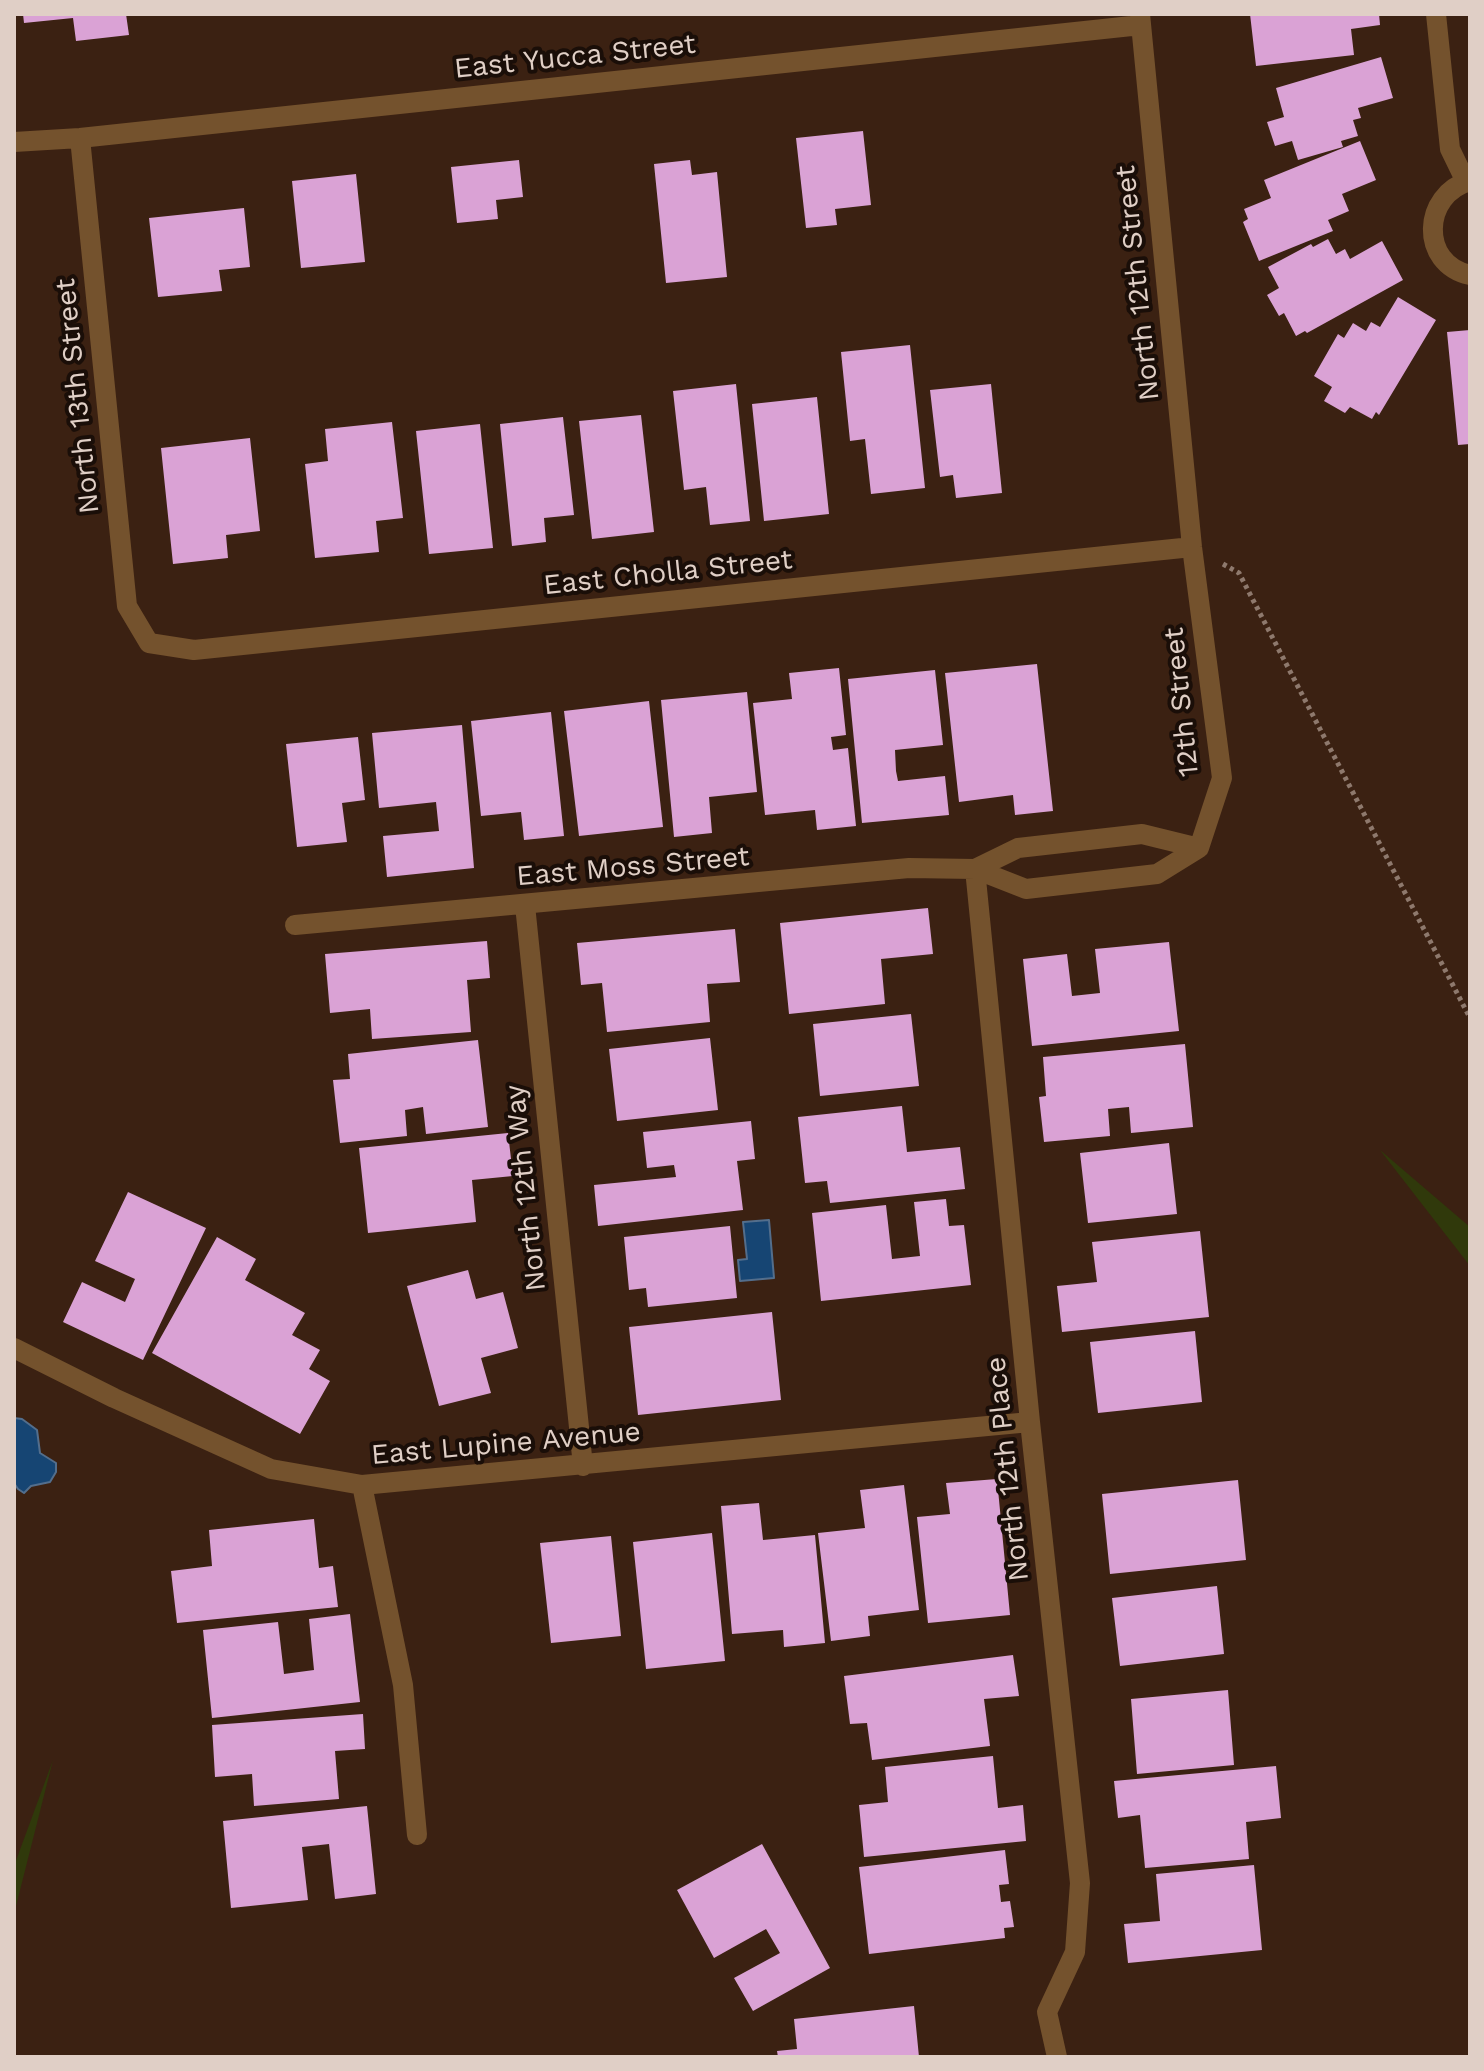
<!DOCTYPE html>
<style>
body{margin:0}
#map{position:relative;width:1484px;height:2071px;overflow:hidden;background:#3b2112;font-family:"Work Sans",sans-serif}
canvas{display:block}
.frame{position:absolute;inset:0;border:16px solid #e0cfc6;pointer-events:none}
</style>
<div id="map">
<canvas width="1484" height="2071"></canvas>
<div class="frame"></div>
</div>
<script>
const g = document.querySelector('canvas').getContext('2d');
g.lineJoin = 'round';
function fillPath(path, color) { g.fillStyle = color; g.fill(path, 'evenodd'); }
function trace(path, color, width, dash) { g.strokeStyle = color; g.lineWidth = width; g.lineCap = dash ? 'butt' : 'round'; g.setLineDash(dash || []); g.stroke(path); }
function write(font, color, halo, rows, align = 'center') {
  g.font = font + ' "Work Sans",sans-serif'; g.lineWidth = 8; g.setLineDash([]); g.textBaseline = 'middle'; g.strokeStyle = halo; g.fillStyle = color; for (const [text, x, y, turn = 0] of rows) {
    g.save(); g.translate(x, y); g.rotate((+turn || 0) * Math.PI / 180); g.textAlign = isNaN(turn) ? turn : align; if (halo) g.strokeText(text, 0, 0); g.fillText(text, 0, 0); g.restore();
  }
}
const green = new Path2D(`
 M1380 1150 1470 1227V1266Z
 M53 1760 14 1914V1866Z`);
const water = new Path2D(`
 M769 1220 774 1278 740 1281 738 1260 747 1259 743 1222Z
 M14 1418 22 1419 37 1430 40 1453 56 1463V1472L50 1482 31 1486 24 1493 18 1489 14 1483Z`);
const building = new Path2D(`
 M23 14H126L129 35 76 41 73 18 24 23Z
 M1250 14H1379L1380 25 1351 29 1354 55 1256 66Z
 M1381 57 1393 98 1358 108 1361 118 1353 120 1358 136 1341 141 1343 147 1298 160 1292 141 1275 146 1267 122 1284 117 1276 88Z
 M863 131 871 205 835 209 837 225 806 228 796 138Z
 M1360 141 1376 180 1342 194 1349 211 1328 220 1333 231 1259 261 1243 222 1248 219 1244 209 1271 198 1264 180Z
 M519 160 523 197 496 200 498 219 457 223 451 167Z
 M690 160 692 175 717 172 727 277 666 283 654 164Z
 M356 174 365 262 301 268 292 181Z
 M244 208 250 267 219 270 222 291 158 297 149 218Z
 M1328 239 1336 254 1345 249 1350 259 1382 241 1403 280 1307 333 1305 331 1296 336 1284 313 1279 316 1267 295 1279 288 1268 267 1311 244 1313 247Z
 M1398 297 1436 320 1379 415 1376 412 1372 419 1350 407 1345 413 1324 401 1332 387 1314 376 1338 334 1344 338 1353 323 1366 331 1371 322 1380 327Z
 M1470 330V444L1458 445 1447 332Z
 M910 345 925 488 871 494 865 439 850 441 841 352Z
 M736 384 750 521 710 525 706 487 684 490 673 391Z
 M991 384 1002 493 956 498 953 475 940 477 930 390Z
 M817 397 829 514 764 521 752 404Z
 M641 415 654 532 592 539 579 421Z
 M563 417 574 515 544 518 546 542 512 546 500 424Z
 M392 422 403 518 376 521 379 552 315 558 305 464 328 461 325 429Z
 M480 424 493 548 429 554 416 431Z
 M250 438 260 531 226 535 228 558 173 564 161 448Z
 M1037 664 1053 811 1015 815 1013 795 959 802 945 673Z
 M839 668 846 735 831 737 833 750 848 748 856 826 817 830 815 810 765 815 753 703 792 699 789 673Z
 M935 670 943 745 895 750 896 771 898 781 945 776 949 815 862 823 848 679Z
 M747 692 757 792 709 797 712 833 674 837 661 700Z
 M649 701 663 827 579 836 564 711Z
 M551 712 564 836 524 840 521 812 481 816 471 721Z
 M462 725 474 868 387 877 383 836 439 831 436 802 379 808 372 733Z
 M358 737 365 800 342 803 347 842 297 847 286 744Z
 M928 908 933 954 881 959 885 1004 789 1014 780 923Z
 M735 929 740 982 707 984 710 1022 607 1032 602 983 581 985 577 943Z
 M487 941 490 978 467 980 471 1032 372 1039 370 1009 330 1013 325 954Z
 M1169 942 1179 1031 1032 1046 1023 959 1067 954 1072 996 1100 993 1095 949Z
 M911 1014 919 1086 820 1096 813 1024Z
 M710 1038 718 1110 617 1121 609 1049Z
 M478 1040 488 1127 426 1134 423 1107 405 1110 407 1136 340 1143 333 1080 350 1079 348 1054Z
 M1185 1044 1193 1127 1131 1133 1129 1107 1108 1109 1110 1136 1044 1142 1039 1097 1046 1096 1043 1057Z
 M902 1106 907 1152 960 1147 965 1189 830 1203 827 1181 805 1183 798 1117Z
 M751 1121 755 1159 737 1161 743 1210 598 1226 594 1185 676 1177 674 1165 647 1168 643 1132Z
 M508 1133 513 1176 472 1180 476 1222 368 1233 359 1148Z
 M1169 1143 1177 1214 1088 1223 1080 1153Z
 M128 1192 206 1228 143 1360 63 1322 82 1282 125 1302 135 1279 95 1261Z
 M946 1199 949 1226 964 1225 971 1285 821 1301 812 1213 886 1205 892 1259 920 1256 914 1202Z
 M730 1226 737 1298 648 1307 646 1288 629 1290 624 1237Z
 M1200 1231 1209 1317 1062 1332 1057 1286 1097 1282 1092 1242Z
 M217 1237 256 1259 245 1280 305 1313 292 1335 320 1350 309 1369 330 1381 300 1434 152 1353Z
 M468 1270 476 1299 503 1292 518 1348 481 1358 491 1393 439 1406 407 1286Z
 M772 1312 781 1400 638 1415 629 1327Z
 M1195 1331 1202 1402 1098 1413 1090 1342Z
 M997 1479 1010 1615 928 1623 917 1517 950 1514 946 1483Z
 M1238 1480 1246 1560 1110 1574 1102 1494Z
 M904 1485 919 1610 868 1616 870 1636 831 1641 818 1533 865 1528 860 1490Z
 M759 1503 763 1540 815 1535 825 1643 784 1647 783 1630 732 1634 721 1506Z
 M314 1519 319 1568 333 1566 338 1607 177 1623 171 1571 212 1566 209 1530Z
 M712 1533 725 1661 646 1669 633 1542Z
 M611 1536 621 1636 551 1643 540 1543Z
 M1217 1586 1224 1654 1120 1666 1112 1598Z
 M350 1614 360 1702 212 1718 203 1630 278 1622 284 1674 314 1670 309 1619Z
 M1013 1655 1019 1696 984 1699 990 1746 872 1760 867 1723 850 1724 844 1676Z
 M1228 1690 1234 1765 1137 1774 1131 1699Z
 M363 1714 365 1749 335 1751 339 1799 254 1806 252 1774 215 1777 212 1725Z
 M993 1756 998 1808 1023 1805 1026 1841 864 1857 859 1805 888 1802 885 1767Z
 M1276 1766 1281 1818 1246 1822 1249 1859 1145 1868 1140 1815 1118 1818 1114 1781Z
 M367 1806 376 1894 335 1899 329 1844 302 1847 308 1900 231 1908 223 1821Z
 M762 1844 830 1968 753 2011 734 1978 780 1953 766 1929 714 1958 677 1890Z
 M1005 1850 1009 1884 999 1885 1001 1902 1010 1901 1014 1927 1004 1928 1005 1938 869 1954 859 1867Z
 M1254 1865 1262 1950 1128 1963 1124 1924 1160 1921 1156 1874Z
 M914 2006 919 2057H778L777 2051 797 2049 794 2019Z`);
const path = new Path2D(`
 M1223 564 1239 573 1470 1018`);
const minor = new Path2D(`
 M1140 14 1192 547 1222 778 1199 848
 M1436 14 1450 149 1466 182
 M80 138 127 606 149 643 194 650 1192 547
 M14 142 80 138 1141 25
 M1470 181C1422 194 1419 264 1470 275
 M975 869 1030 1422 1080 1883 1075 1952 1047 2012 1057 2057
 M975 869 1018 848 1142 834 1199 848
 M525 905 583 1466
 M295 925 909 868 975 869 1026 889 1157 874 1199 848
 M14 1348 114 1398 271 1469 362 1485 1030 1422
 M362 1485 403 1685 417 1835`);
const streetNames = [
 ["East Yucca Street",575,57,-6],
 ["North 12th Street",1138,283,-96],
 ["North 13th Street",78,396,-96],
 ["East Cholla Street",668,573,-6],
 ["12th Street",1182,702,-96],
 ["East Moss Street",633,867,-5],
 ["North 12th Way",526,1188,-96],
 ["East Lupine Avenue",506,1444,-5],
 ["North 12th Place",1008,1469,-96]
];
fillPath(green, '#30390b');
fillPath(water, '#164573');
trace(water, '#536e8c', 2);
fillPath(building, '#daa2d5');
trace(path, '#8e796d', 5, [4, 4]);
trace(minor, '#74522d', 20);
write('28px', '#e0cfc6', '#1a0e08', streetNames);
</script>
